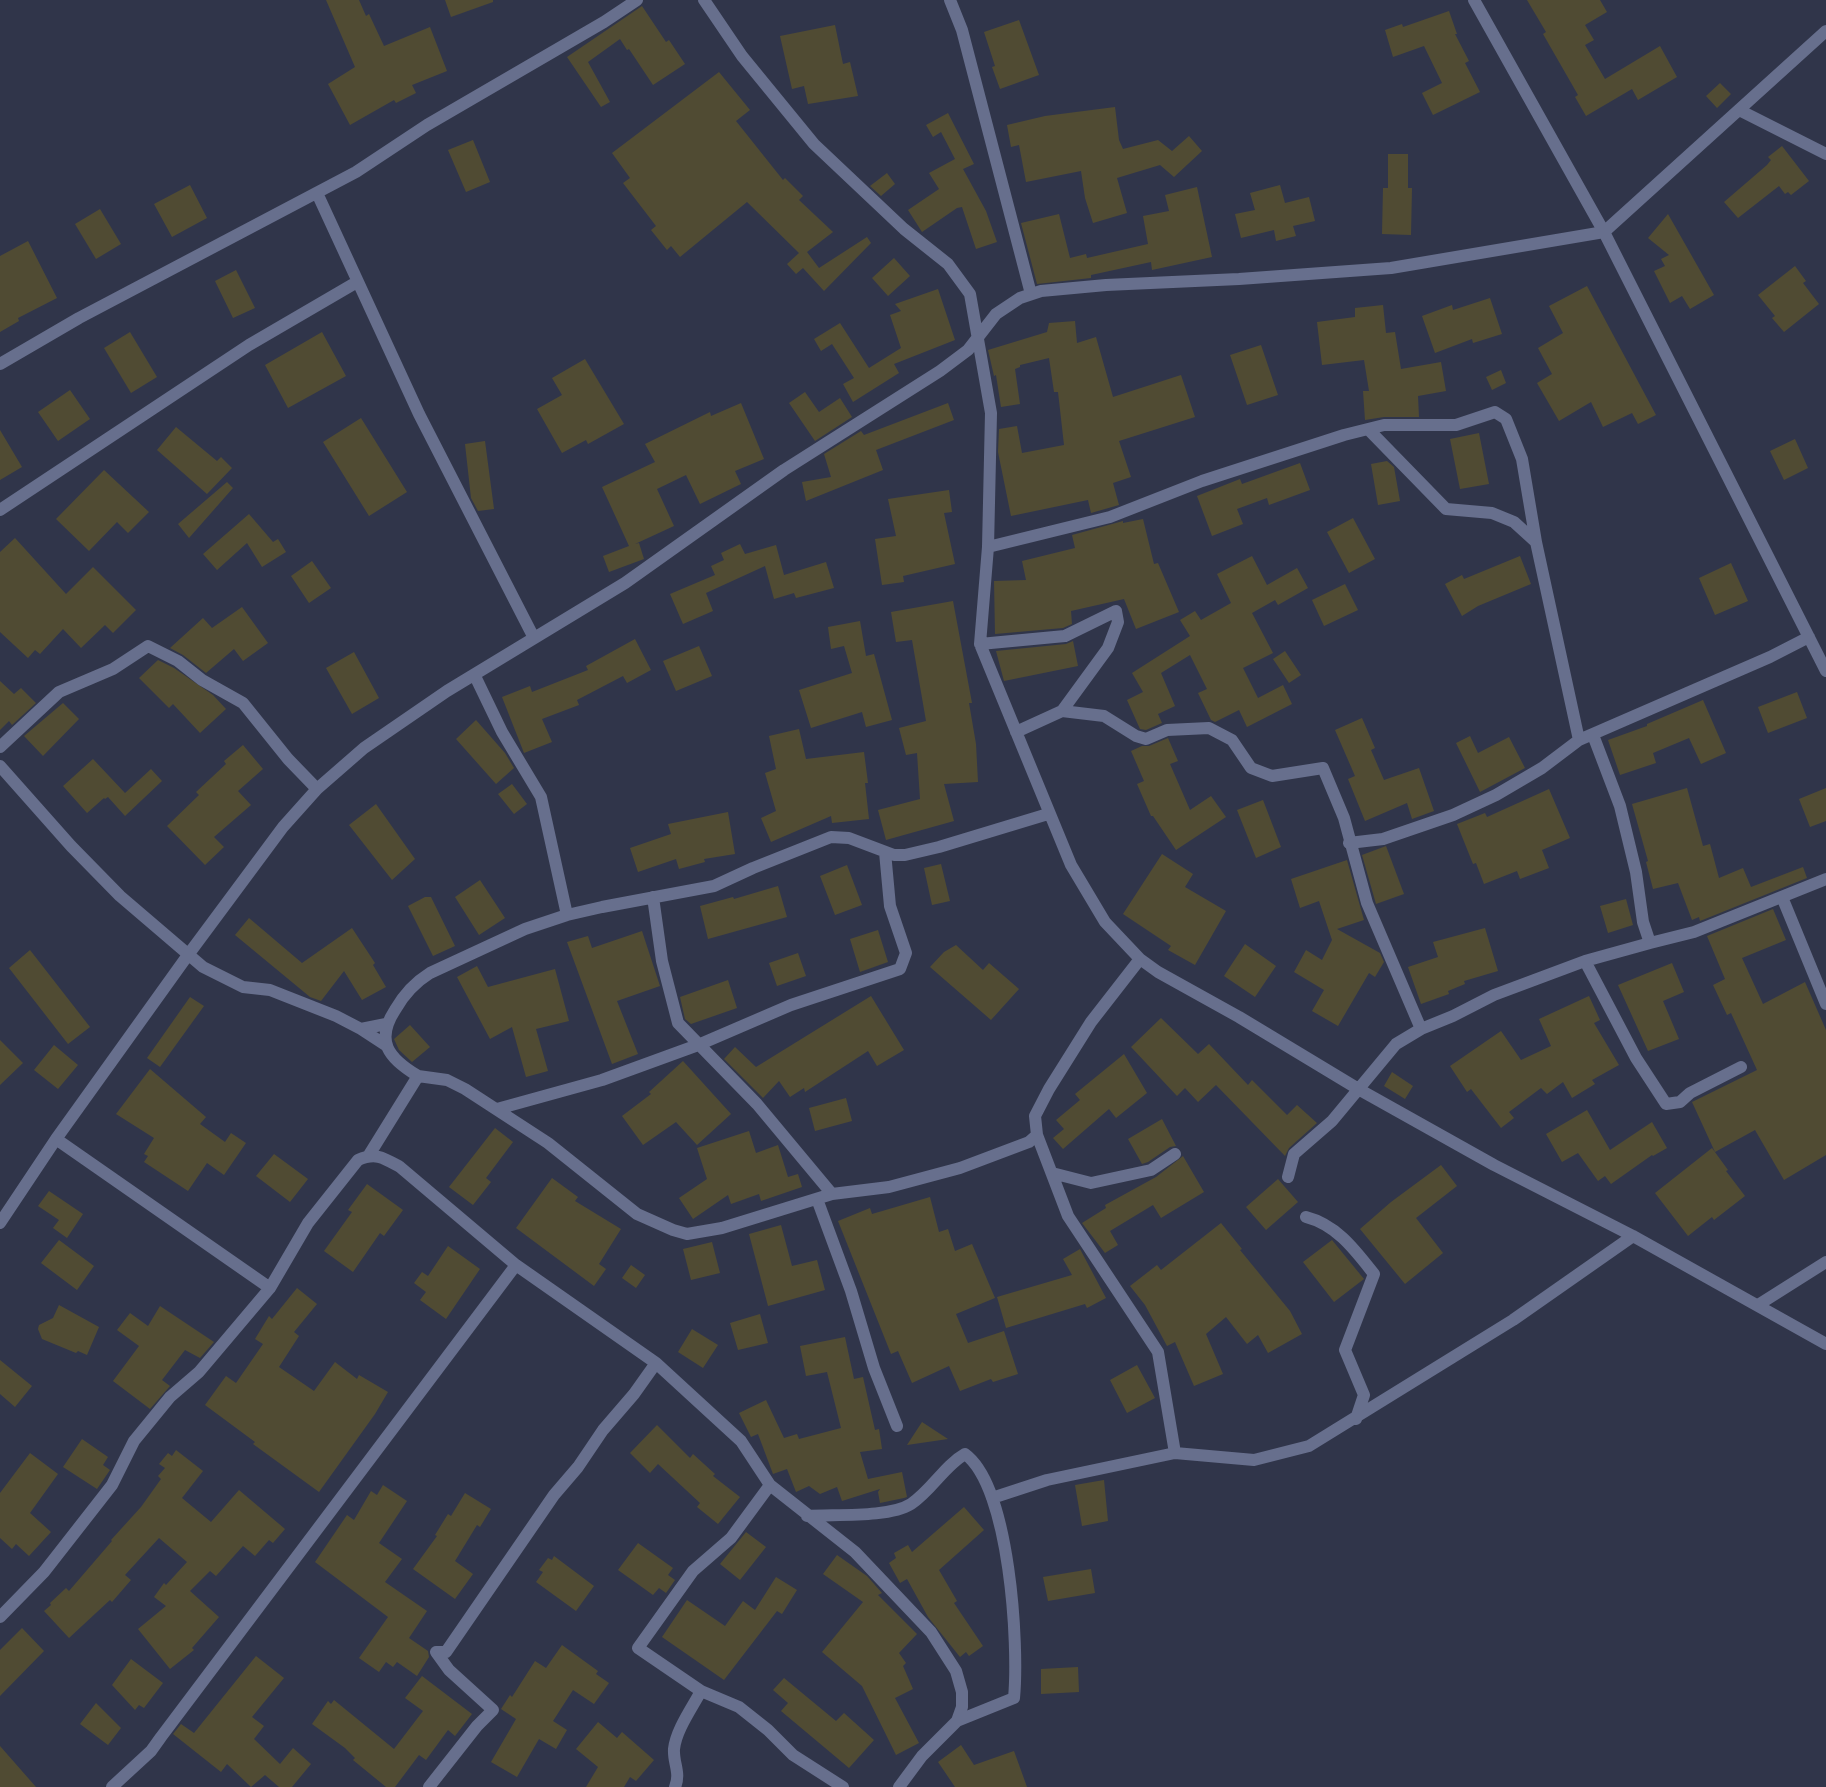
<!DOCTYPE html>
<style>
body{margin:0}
canvas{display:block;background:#30354a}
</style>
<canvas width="1826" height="1787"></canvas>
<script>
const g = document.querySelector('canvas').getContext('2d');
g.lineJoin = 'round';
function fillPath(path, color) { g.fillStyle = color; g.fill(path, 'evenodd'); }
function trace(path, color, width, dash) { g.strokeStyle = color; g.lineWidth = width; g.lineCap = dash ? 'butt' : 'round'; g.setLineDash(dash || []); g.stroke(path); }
const building = new Path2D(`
 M326 0H359L366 16 369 14 384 46 430 27 447 71 412 85 416 93 396 103 394 100 350 125 328 84 355 67Z
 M445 0H493V2L451 17Z
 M1527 0H1600L1607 12 1585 25 1594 40 1585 45 1605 79 1660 46 1677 77 1638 100 1632 89 1586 116 1575 97 1578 95 1543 34 1546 32Z
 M642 6 666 42 669 40 685 64 653 85 629 49 627 50 620 39 588 62 610 102 601 107 567 57Z
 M1449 11 1457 34H1455L1469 61 1465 63 1480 92 1433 115 1422 93 1442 83 1424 46 1393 57 1385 30 1402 24 1403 27Z
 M1019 20 1039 75 1000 89 992 67 995 66 984 32Z
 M835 25 843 64 850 62 858 96 808 104 804 86 792 89 780 36Z
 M719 72 750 110 736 121 783 180 785 178 803 196 799 200 833 232 807 252 819 268 867 237 871 243 824 291 803 268 796 274 787 264 799 253 747 202 680 257 671 246 667 250 651 230 656 226 623 183 630 178 612 153Z
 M1720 83 1731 94 1717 108 1706 96Z
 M1115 107 1119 140 1123 149 1158 140 1172 151 1189 136 1202 151 1174 177 1160 165 1117 178 1127 213 1093 223 1085 198 1081 171 1026 182 1019 145 1011 147 1007 125 1045 116Z
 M948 113 974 164 963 169 986 211 997 242 976 249 962 207 957 208 922 232 908 210 939 189 929 173 955 159 941 132 933 137 926 125Z
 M473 140 490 182 466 192 448 150Z
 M1782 146 1809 181 1791 195 1788 192 1785 194 1779 186 1738 218 1724 202 1767 165 1771 160 1768 157Z
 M1388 154H1408V188H1412L1411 235 1382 234 1383 188H1388Z
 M887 173 895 184 881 196 870 186Z
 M190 185 207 218 172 237 154 204Z
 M1280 185 1285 203 1309 197 1315 221 1293 226 1296 236 1276 241 1274 230 1241 238 1235 214 1255 210 1250 193Z
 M1197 187 1212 257 1152 270 1151 262 1091 275V278L1037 284 1021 223 1059 214 1070 258 1086 254 1087 258 1148 244 1143 216 1169 211 1165 195Z
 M100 209 121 244 96 259 75 224Z
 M1668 214 1714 295 1690 309 1682 296 1670 303 1654 271 1665 266 1661 259 1669 255 1648 238Z
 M28 241 57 298 18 318 19 321 0 332V256Z
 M894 258 910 276 888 296 872 278Z
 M1795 266 1806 281 1803 283 1819 304 1784 332 1772 318 1775 316 1758 295Z
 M236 270 255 308 233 318 215 281Z
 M1587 286 1656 415 1638 424 1632 413 1603 427 1591 402 1559 421 1537 383 1552 374 1538 348 1563 333 1549 306Z
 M938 289 955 340 894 364 899 373 853 402 843 384 854 378 832 344 821 351 814 339 840 323 869 368 901 348 890 315 901 311 895 304Z
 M1490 298 1502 334 1473 343 1472 339 1435 353 1422 316 1452 305 1453 310Z
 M1383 305 1386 333 1395 332 1401 369 1441 362 1446 391 1418 396 1419 417H1384L1365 420 1363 391H1369L1364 360 1322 365 1317 322 1355 317V308Z
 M1075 321 1077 343 1096 337 1113 397 1181 375 1195 417 1119 441 1131 477 1113 483 1119 505 1091 513 1088 500 1011 516 998 452 999 429 1017 426 1022 453 1064 445 1058 392H1054L1049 358 1020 365V367L1015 369 1020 404 1001 407 996 375 994 376 988 350 1047 332 1049 323Z
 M130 332 157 377 131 393 104 348Z
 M322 332 346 376 288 408 265 365Z
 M1261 345 1278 395 1247 405 1230 355Z
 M585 359 624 424 588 444 586 440 562 453 537 409 562 395 552 378Z
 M1501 370 1506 383 1492 390 1486 377Z
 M70 390 90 419 58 441 38 412Z
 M805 392 819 412 840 398 852 417 815 441 789 403Z
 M741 403 764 459 735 471 741 484 700 504 686 475 657 489 674 526 635 544 639 543 644 559 609 572 603 556 629 546 602 487 655 462 645 444 710 412 711 416Z
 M948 403 954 420 876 450 883 470 806 501 802 482 831 477 824 454 861 431 864 435Z
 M361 418 407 492 369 516 323 442Z
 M176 427 217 461 221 457 232 468 207 494 157 450Z
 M0 430 22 467 0 480Z
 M1479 433 1489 484 1460 489 1450 439Z
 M1795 439 1808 468 1784 480 1770 451Z
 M485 441 494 509 478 511 471 498 465 444Z
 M1387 461 1394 467 1400 501 1378 505 1371 464Z
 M1300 463 1310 490 1269 505 1267 498 1237 509 1243 524 1212 536 1197 496 1240 479 1242 484Z
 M104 470 149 512 128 533 117 522 89 551 56 519Z
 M227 482 233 488 189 538 178 524Z
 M949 490 952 512 944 513 955 564 903 576 904 582 882 585 875 539 896 536 888 499Z
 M249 514 273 542 278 539 286 552 262 567 247 543 217 570 203 554Z
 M1353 518 1375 559 1349 573 1327 532Z
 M1143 519 1154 564 1158 563 1179 612 1136 629 1124 599 1071 611 1072 624 1063 628 995 634 994 581 1026 580 1022 561 1075 548 1072 535 1123 521V523Z
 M15 538 66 594 93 567 136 610 113 633 105 625 81 648 63 629 40 654 35 650 28 658 0 632V552Z
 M740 544 745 554 776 545 784 575 826 562 834 588 796 598 794 593 774 599 765 566 706 593 713 611 683 624 670 594 715 575 711 566 724 560 721 553Z
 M1252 556 1267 585 1297 568 1308 588 1278 605 1275 600 1252 613 1273 653 1243 668 1258 698 1283 685 1292 704 1247 727 1239 710 1215 722 1211 720 1198 693 1207 689 1190 655 1161 673 1175 706 1158 714 1162 723 1146 730 1140 729 1127 700 1143 692 1132 673 1190 636 1180 620 1195 611 1201 620 1231 603 1217 574Z
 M1520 556 1531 584 1478 606 1462 616 1445 584 1462 575 1464 579Z
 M312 561 331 588 309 603 291 576Z
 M1731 563 1748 601 1715 615 1699 578Z
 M1345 584 1358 610 1324 626 1312 600Z
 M953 601 972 703H969L976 744 978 782 944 784 954 821 886 840 878 810 920 799 917 753 906 755 899 728 926 721 912 640 896 642 891 612Z
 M242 607 268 643 243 661 234 649 206 673 183 655 170 648 203 618 212 628Z
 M860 621 866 656 874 654 892 720 866 727 862 712 811 728 799 690 852 673 844 646 831 649 828 627Z
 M635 639 651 670 627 683 623 676 577 700 579 705 542 719 552 742 524 753 502 697 530 686 532 692 588 670 586 666Z
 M1073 641 1078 666 1004 681 996 651 1066 644Z
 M699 646 712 676 676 691 663 661Z
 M1285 651 1301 675 1289 683 1273 659Z
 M354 652 379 698 352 714 326 668Z
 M158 660 174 668 213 695 226 709 200 733 173 704 169 708 139 678Z
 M0 681 14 694 21 688 36 703 12 725 9 721 0 730Z
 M1797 692 1807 718 1768 733 1758 707Z
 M1703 700 1726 753 1701 764 1689 738 1653 753 1656 763 1620 775 1608 740 1647 726V724Z
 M63 703 79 719 43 756 24 736Z
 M1362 718 1375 748 1371 750 1384 780 1419 768 1434 811 1412 819 1407 803 1365 821 1348 779 1355 776 1335 730Z
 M476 720 505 753 514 768 496 784 456 739Z
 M799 729 806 759 864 752 868 783H865L869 819 832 823 831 816 771 842 761 818 776 811 765 773 776 769 769 736Z
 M1470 736 1478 753 1509 737 1525 768 1480 792 1456 743Z
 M1168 738 1178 761 1170 764 1190 810 1211 796 1226 817 1176 850 1153 816H1151L1137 784 1144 781 1131 751 1142 746H1149Z
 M243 745 263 769 238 791 251 805 214 837 224 847 205 865 167 826 199 795 196 792 226 764 224 761Z
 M93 759 125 793 151 769 162 781 125 816 108 797 105 799 104 798 87 813 63 786Z
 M512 784 527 804 514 814 498 794Z
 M1687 788 1703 846 1710 844 1719 878 1743 868 1751 887 1803 867 1807 878 1700 921 1699 917 1692 920 1678 883 1653 889 1646 862 1648 861 1632 804Z
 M1826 788V821L1810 827 1799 799Z
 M1549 789 1570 838 1542 850 1549 868 1520 879 1517 871 1484 884 1476 863 1473 864 1457 824 1485 813 1487 817Z
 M1263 800 1281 847 1256 858 1237 810Z
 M376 804 415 859 392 880 349 825Z
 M728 812 735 854 704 859 705 862 679 869 676 859 638 872 630 848 671 834 668 824Z
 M1386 846 1404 894 1376 904 1362 855Z
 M1162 854 1193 874 1185 887 1226 911 1195 965 1168 950 1171 946 1123 914Z
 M1347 860 1364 920 1337 929 1380 953 1384 962 1375 977 1369 973 1338 1026 1312 1011 1324 990 1294 972 1306 950 1322 960 1332 940 1319 901 1300 908 1291 879Z
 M941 864 950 901 932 905 924 868Z
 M847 865 862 905 835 915 820 876Z
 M480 880 505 918 479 935 455 897Z
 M778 886 787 917 708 939 700 906 733 897 734 899Z
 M425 897H431L455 946 433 956 408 906Z
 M1626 899 1633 925 1608 933 1600 906Z
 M1773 909 1786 940 1742 958 1763 1004 1805 982 1826 1030V1155L1784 1180 1755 1130 1715 1152 1692 1102 1757 1070 1731 1013 1727 1015 1713 985 1725 979 1707 936Z
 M249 918 302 963 352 928 375 963 373 965 386 987 362 1000 344 971 321 1001 310 997 235 935Z
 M1485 928 1498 971 1464 981 1465 984 1448 991 1449 994 1421 1004 1408 967 1438 957 1433 942Z
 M878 930 888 962 860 972 850 939Z
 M642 931 660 986 617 1001 638 1054 612 1064 567 942 588 936 592 948Z
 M1245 944 1276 966 1255 997 1224 976Z
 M956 945 983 970 989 963 1019 989 991 1020 930 967 944 952Z
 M30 950 90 1027 68 1044 9 968Z
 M798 953 806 976 777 986 769 963Z
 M1672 963 1684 992 1663 1001 1679 1039 1648 1051 1618 985Z
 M477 966 488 987 555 969 569 1021 536 1029 548 1071 526 1077 512 1027 490 1039 457 977Z
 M728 980 737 1008 691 1024 685 1019 680 997Z
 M871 996 904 1050 877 1066 868 1051 805 1092 804 1088 790 1097 779 1081 763 1098 724 1059 735 1047 756 1067Z
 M1589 996 1600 1020 1594 1023 1619 1065 1592 1080 1595 1084 1572 1098 1563 1082 1547 1094 1541 1088 1509 1112 1514 1118 1501 1128 1471 1089 1467 1092 1450 1066 1501 1031 1521 1060 1551 1046 1539 1019Z
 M190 997 204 1006 160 1067 147 1058Z
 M1161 1018 1198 1054 1209 1044 1248 1085 1252 1080 1287 1115 1297 1105 1317 1123 1289 1148 1285 1156 1216 1085 1198 1102 1185 1088 1177 1096 1131 1047Z
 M410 1025 430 1047 412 1062 399 1050 394 1039Z
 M0 1040 23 1063 0 1085Z
 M54 1045 78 1065 58 1089 34 1070Z
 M1124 1054 1147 1093 1116 1118 1109 1109 1063 1149 1053 1138 1064 1129 1056 1120 1080 1100 1075 1094Z
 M683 1061 731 1114 697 1145 676 1122 643 1145 622 1116 651 1094 649 1092Z
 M150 1069 206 1117 200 1124 225 1142 231 1133 246 1143 224 1175 207 1163 188 1191 144 1162 148 1156 144 1154 154 1138 116 1114Z
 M1392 1072 1413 1086 1405 1099 1384 1086Z
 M846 1098 852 1121 815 1131 809 1108Z
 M1587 1110 1610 1150 1652 1122 1667 1148 1653 1156 1652 1155 1611 1184 1605 1176 1598 1181 1578 1153 1562 1162 1546 1134Z
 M1162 1119 1176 1146 1170 1147 1148 1162 1142 1164 1128 1139Z
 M495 1128 513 1142 486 1178 491 1182 473 1205 449 1187Z
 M749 1131 756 1153 778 1145 788 1177 798 1174 802 1187 761 1201 759 1194 731 1204 728 1195 693 1219 679 1198 707 1179 697 1148Z
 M1712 1148 1728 1170 1726 1171 1745 1196 1714 1220 1712 1217 1688 1236 1655 1193Z
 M274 1154 308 1179 290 1202 256 1176Z
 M1183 1156 1204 1192 1161 1218 1153 1205 1110 1231 1118 1245 1105 1253 1082 1223 1106 1208 1105 1205 1156 1177Z
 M1441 1165 1457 1186 1416 1218 1443 1253 1405 1284 1360 1229 1391 1202Z
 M552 1178 578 1197 575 1201 621 1229 599 1264 606 1269 594 1286 516 1228Z
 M1278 1179 1298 1202 1266 1230 1246 1207Z
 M367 1184 403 1210 384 1236 380 1233 353 1272 324 1251 352 1212 348 1210Z
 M49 1191 83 1214 67 1238 53 1228 59 1220 38 1206Z
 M930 1197 939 1232 948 1229 955 1251 972 1244 995 1298 956 1314 968 1343 1004 1331 1018 1374 993 1382 991 1379 960 1391 949 1366 912 1383 898 1351 891 1354 838 1221 870 1208 872 1214Z
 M1221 1223 1242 1249 1240 1250 1290 1311 1302 1334 1268 1353 1258 1335 1247 1344 1226 1317 1206 1334 1223 1374 1194 1386 1175 1342 1167 1346 1145 1305 1130 1286 1157 1265 1161 1270Z
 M781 1225 792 1266 817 1260 825 1290 768 1306 749 1234Z
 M59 1240 94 1266 77 1290 41 1263Z
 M1332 1240 1364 1279 1334 1302 1303 1262Z
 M712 1242 720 1273 691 1280 683 1249Z
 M448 1246 480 1269 446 1319 420 1300 426 1292 414 1283 422 1272 428 1276Z
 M1080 1249 1106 1298 1087 1308 1085 1304 1006 1328 997 1297 1072 1275 1063 1259Z
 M631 1265 645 1275 636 1288 622 1278Z
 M297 1288 317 1304 294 1332 299 1336 279 1367 314 1391 335 1362 357 1379 359 1375 388 1392 375 1414 319 1492 253 1444 255 1442 205 1405 226 1376 236 1383 263 1344 255 1339 269 1316 272 1319Z
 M59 1305 99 1327 87 1355 78 1351 76 1353 42 1339 38 1329 39 1325 53 1318Z
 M160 1306 214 1342 200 1358 185 1350 162 1380 170 1386 150 1409 113 1381 139 1346 117 1330 130 1313 148 1326Z
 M760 1314 768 1343 738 1350 730 1323Z
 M692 1329 718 1345 703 1368 678 1352Z
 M845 1337 854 1379 863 1377 875 1430 879 1429 882 1449 860 1452 868 1479 902 1472 907 1497 904 1498 880 1503 878 1492 880 1489 842 1501 837 1487 820 1494 809 1486 796 1492 787 1469 773 1474 758 1434 751 1437 739 1413 766 1400 784 1438 797 1434 799 1439 841 1428 827 1372 806 1376 800 1346Z
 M0 1360 32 1386 15 1407 0 1394Z
 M1137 1365 1155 1398 1127 1413 1110 1380Z
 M922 1422 948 1439 907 1445Z
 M657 1425 690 1458 693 1454 715 1474 713 1476 740 1497 718 1524 697 1507 700 1503 658 1464 650 1473 630 1453Z
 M82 1439 108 1457 103 1465 110 1470 97 1489 63 1467Z
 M176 1450 203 1471 182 1498 211 1522 239 1490 285 1529 273 1543 269 1540 255 1556 243 1546 216 1576 210 1571 190 1591 219 1617 192 1648 194 1650 170 1669 138 1629 166 1606 154 1597 164 1583 166 1585 187 1562 159 1538 125 1575 131 1580 112 1602 110 1600 69 1638 44 1611 51 1605 50 1603 66 1588 69 1591 112 1541 111 1540 141 1507 161 1479 158 1476 165 1468 159 1464 168 1453 172 1456Z
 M30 1453 58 1474 30 1513 51 1532 29 1556 16 1544 12 1549 0 1538V1493Z
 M1104 1480 1108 1521 1082 1526 1075 1485Z
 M383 1485 407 1501 379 1543 402 1559 385 1582 427 1611 409 1638 428 1651 429 1657 417 1676 397 1662 393 1667 386 1662 379 1672 359 1658 388 1617 315 1562 347 1515 354 1520 371 1491 377 1495Z
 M465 1493 491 1509 480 1527 477 1525 455 1561 473 1574 455 1599 413 1569 437 1536 435 1535 448 1514 451 1516Z
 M964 1507 984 1530 939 1570 957 1601 954 1603 983 1646 969 1656 966 1652 960 1657 928 1617 907 1579 900 1583 889 1563 896 1558 894 1553 908 1545 912 1552Z
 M746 1532 766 1547 740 1580 720 1564Z
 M638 1543 673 1568 668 1575 675 1580 666 1593 659 1588 653 1595 618 1570Z
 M837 1555 867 1576 882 1593 878 1595 917 1634 899 1653 906 1663 903 1666 913 1689 895 1698 919 1743 896 1755 862 1686 822 1652 863 1602 823 1574Z
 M554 1556 594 1586 576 1611 536 1582 543 1572 539 1570 548 1558 552 1560Z
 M1091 1569 1095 1593 1048 1601 1043 1577Z
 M776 1577 797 1590 782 1614 777 1611 724 1680 662 1637 687 1600 725 1626 743 1601 755 1610Z
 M22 1628 44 1651 0 1696V1650Z
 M562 1645 598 1671 596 1674 609 1683 594 1704 573 1690 553 1721 567 1730 556 1749 539 1739 517 1777 491 1762 516 1719 501 1709 510 1695 512 1697 535 1661 546 1668Z
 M256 1656 284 1678 252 1717 264 1726 254 1739 280 1764 293 1748 311 1764 292 1787H279L265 1775 251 1787 227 1764 221 1772 173 1734 181 1724 194 1733Z
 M131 1659 163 1683 144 1708 139 1705 135 1710 112 1685Z
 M1078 1667 1079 1692 1041 1694V1669Z
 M422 1676 472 1714 455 1736 448 1730 426 1760 419 1755 395 1787H386L353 1760 355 1758 345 1748 312 1724 328 1701 331 1704 334 1700 394 1749 423 1711 405 1698Z
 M784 1678 836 1721 844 1713 874 1740 849 1768 781 1711 788 1703 773 1690Z
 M96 1703 121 1728 108 1745 80 1724Z
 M598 1722 617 1738 622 1732 654 1760 636 1781 630 1777 624 1787H586L598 1767 576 1749Z
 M961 1745 974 1765 1014 1751 1027 1787H955L938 1762Z
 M0 1746 36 1787H0Z`);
const minor = new Path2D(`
 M704 0 742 56 814 144 904 229 948 264 970 294 991 413 988 547 980 644 1071 865 1105 922 1140 959 1158 972 1239 1017 1360 1090 1494 1165 1633 1236 1826 1344
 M950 0 962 30 1031 294
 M1474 0 1604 232 1826 671
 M1739 110 1826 154
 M317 193 419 414 534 638
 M0 364 79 318 356 172 427 125 604 22 637 0
 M1368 429 1446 509 1492 513 1514 522 1536 542
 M0 510 249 345 357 282
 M988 547 1110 517 1202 481 1344 435 1384 425H1456L1495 412 1506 419 1522 459 1536 542 1579 740
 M980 644 1065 636 1116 611 1118 622 1108 648 1062 711 1016 732
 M475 676 502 732 541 797 567 915
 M1062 711 1104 716 1136 736 1146 739 1167 730 1209 728 1232 740 1251 768 1272 776 1323 768 1344 818 1367 903 1421 1029
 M1593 735 1620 806 1636 872 1643 922 1650 943 1694 932 1826 879
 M0 747 59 692 113 669 148 646 178 661 202 680 243 703 288 759 317 789
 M0 766 71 846 120 896 203 967 243 987 270 990 336 1016 361 1029 386 1024
 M1349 843 1383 839 1453 815 1496 795 1542 768 1579 740 1770 657 1809 637
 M653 897 662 961 678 1023 757 1104 832 1194
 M1782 897 1826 1004
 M1585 961 1636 1058 1666 1104 1680 1102 1690 1093 1741 1067
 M361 1029 387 1046
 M418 1076 447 1080 465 1089 548 1143 637 1214 673 1230 687 1234 722 1228 832 1194 889 1187 960 1168 1029 1142 1037 1135 1035 1116 1049 1089 1091 1022 1140 959
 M497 1109 602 1080 698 1045 791 1005 900 969 906 953 890 906 885 852
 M1037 1135 1068 1216 1158 1352 1175 1453
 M56 1139 270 1288 308 1223 358 1160C376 1152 384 1158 400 1167L516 1265 656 1363 741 1441 770 1485 855 1552 931 1632 956 1671 962 1692V1707L957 1721 922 1756 899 1787
 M369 1155 418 1076C388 1058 375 1041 395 1010 404 994 414 983 430 973L525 929 567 915 602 907 714 886 753 868 831 837 849 838 894 855H905L939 847 1048 814
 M1052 1173 1091 1183 1151 1170 1175 1154
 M1288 1177 1294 1154 1332 1121 1396 1044 1421 1029 1453 1016 1494 995 1585 961 1650 943
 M817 1199 851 1291 874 1368 897 1426
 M1306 1217C1337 1225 1355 1250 1374 1274L1345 1350 1364 1395 1356 1419
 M0 1223 56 1139 188 955 283 827 317 789 364 748 447 691 625 583 784 470 940 371 968 350 996 314 1020 298 1041 291 1106 285 1239 279 1391 268 1604 232 1826 31
 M1758 1305 1826 1262
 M770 1485 731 1538 693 1571 638 1648 701 1691 739 1707 768 1730 793 1755 843 1787
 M992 1498 1047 1480 1175 1453 1254 1460 1309 1446 1513 1320 1633 1236
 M807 1516C834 1514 889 1518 911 1504 932 1490 944 1466 965 1454 1010 1487 1019 1645 1014 1698L957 1721
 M0 1617 44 1572 112 1485 134 1441 170 1397 199 1372 270 1288
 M436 1652H446L554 1495 578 1467 603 1430 634 1394 656 1363
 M112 1787 151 1751 161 1737 516 1265
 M429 1787 477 1726 493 1710 449 1670 436 1652
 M675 1787C681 1773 673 1763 674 1749 676 1730 692 1708 701 1691`);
fillPath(building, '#504b33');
trace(minor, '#676f8d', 12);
</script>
